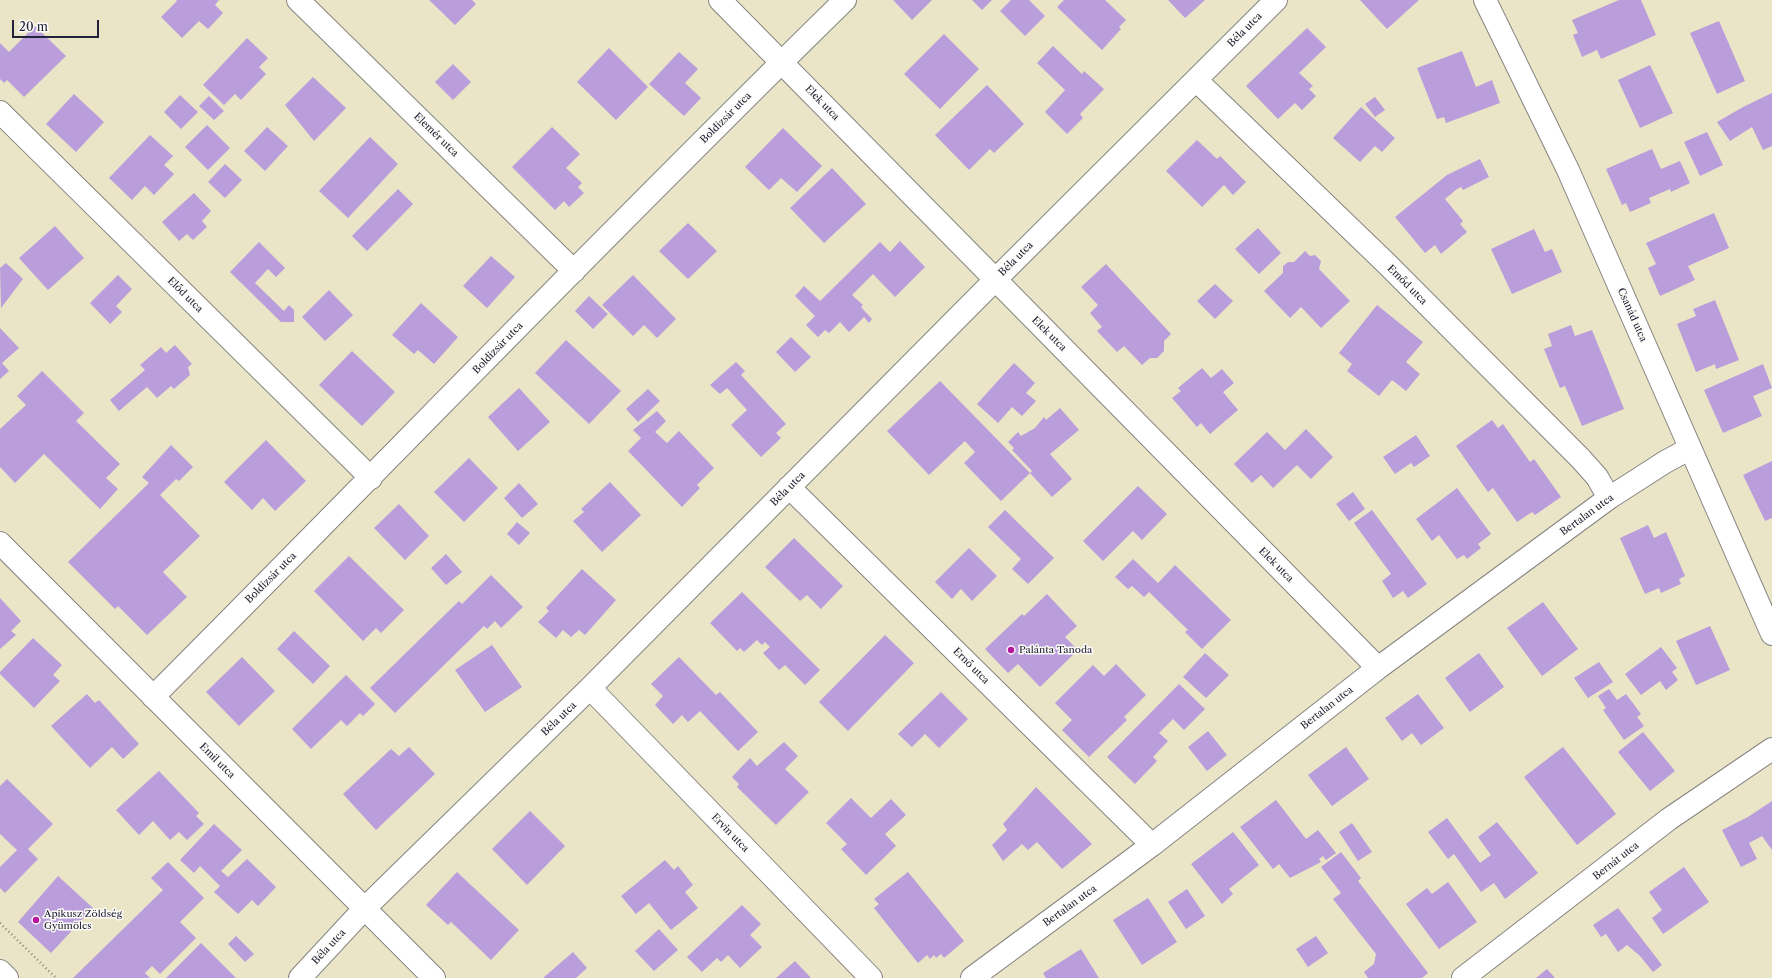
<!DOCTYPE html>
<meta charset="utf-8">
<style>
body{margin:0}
#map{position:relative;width:1772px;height:978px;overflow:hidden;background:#ebe5c7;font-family:"Libre Caslon Text",serif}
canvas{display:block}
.scale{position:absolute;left:12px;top:20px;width:87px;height:18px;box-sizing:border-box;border:2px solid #22223b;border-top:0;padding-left:5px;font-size:12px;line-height:14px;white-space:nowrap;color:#22223b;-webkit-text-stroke:3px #fdfcf7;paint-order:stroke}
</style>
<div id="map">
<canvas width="1772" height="978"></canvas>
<div class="scale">20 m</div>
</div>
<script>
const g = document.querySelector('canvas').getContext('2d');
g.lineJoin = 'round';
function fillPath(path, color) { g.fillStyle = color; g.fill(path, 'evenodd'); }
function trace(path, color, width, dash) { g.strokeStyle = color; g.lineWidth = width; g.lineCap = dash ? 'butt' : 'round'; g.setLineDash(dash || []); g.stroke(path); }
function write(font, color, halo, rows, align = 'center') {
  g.font = font + ' "Libre Caslon Text",serif'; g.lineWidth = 3; g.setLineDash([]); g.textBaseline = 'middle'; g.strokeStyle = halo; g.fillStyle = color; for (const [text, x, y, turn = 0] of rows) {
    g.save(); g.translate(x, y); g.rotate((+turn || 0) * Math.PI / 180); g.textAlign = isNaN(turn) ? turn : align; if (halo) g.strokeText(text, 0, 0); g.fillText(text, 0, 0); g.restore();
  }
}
const building = new Path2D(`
 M176 0H219L215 5 223 13 208 29 199 21 182 38 161 17 177 1Z
 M429 0H472L476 4 455 25Z
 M893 0H932L912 20Z
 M972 0H992L982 10Z
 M1011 0H1029L1045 16 1025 36 1000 11Z
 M1064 0H1105L1126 20 1119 27 1121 29 1102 50 1057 7Z
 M1168 0H1205L1185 18Z
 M1360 0H1419L1387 29Z
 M1619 0H1641L1656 35 1601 59 1597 50 1582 57 1573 35 1578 33 1572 20Z
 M1719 21 1745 81 1717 94 1690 33Z
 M35 26 66 56 24 97 7 80 4 83 0 79V43L9 52Z
 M1307 28 1326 47 1299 73 1313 86 1309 89 1316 96 1302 110 1295 103 1278 119 1246 86Z
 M944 34 979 69 940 109 904 74Z
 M247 38 268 58 259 67 266 74 241 100 235 94 224 105 203 85Z
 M1053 46 1082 74 1084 71 1104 89 1080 114 1083 118 1067 134 1045 112 1065 90 1037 63Z
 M609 48 648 87 616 120 577 82Z
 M1462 51 1476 87 1492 80 1500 103 1446 123 1444 117 1437 119 1417 68Z
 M679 52 698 69 685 83 701 98 684 116 649 84Z
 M453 64 471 82 453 100 435 82Z
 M1650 65 1673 113 1640 128 1618 80Z
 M313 77 346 108 314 141 285 105Z
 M987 85 1024 124 994 153 990 149 969 170 935 135Z
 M1772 93V146L1763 150 1752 127 1730 141 1717 122 1743 107Z
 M74 94 104 122 76 152 46 124Z
 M180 95 198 112 181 129 164 112Z
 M209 96 224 111 214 120 199 106Z
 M1375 97 1385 110 1375 117 1365 104Z
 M1361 107 1395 138 1382 152 1375 146 1360 162 1333 138Z
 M207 125 230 148 208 170 185 147Z
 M267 127 288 146 265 171 244 151Z
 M552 127 580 154 566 168 582 183 578 187 584 193 569 207 564 201 555 210 512 167Z
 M783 128 822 166 797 192 781 178 769 190 745 167Z
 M1707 132 1723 165 1700 176 1684 142Z
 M150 135 173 156 164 165 174 174 154 195 145 186 132 200 109 178Z
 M370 137 398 164 348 218 319 191Z
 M1197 140 1217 159 1220 156 1246 182 1233 195 1224 185 1202 207 1166 171Z
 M1652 149 1661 169 1680 161 1690 183 1671 192 1670 189 1649 198 1651 203 1630 212 1626 203 1622 205 1606 169Z
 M1480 159 1489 177 1463 190 1461 187 1457 189 1445 199 1463 221 1460 224 1467 232 1441 254 1435 245 1425 253 1395 217 1447 175Z
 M225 164 242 180 225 198 208 182Z
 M832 168 866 204 824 243 790 208Z
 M398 189 413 204 367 251 352 236Z
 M194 193 211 211 202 221 207 227 193 240 187 234 179 241 162 222Z
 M1714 213 1729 248 1688 266 1695 280 1660 296 1648 268 1656 264 1646 243Z
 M688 223 717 251 688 279 659 251Z
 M55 226 84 258 48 290 19 258Z
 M1258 228 1281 253 1259 274 1235 249Z
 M1534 229 1545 252 1552 249 1562 272 1512 294 1491 249Z
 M900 241 925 267 895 297 873 274 852 295 863 305 861 307 872 319 869 323 864 317 849 332 840 322 829 333 825 330 818 337 806 325 815 316 795 296 804 286 820 301 880 242 890 252Z
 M259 242 285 268 276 277 268 269 255 283 284 311 289 305 294 310V322H281L230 272Z
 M1305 251 1310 256 1315 255 1321 261 1319 269 1350 301 1321 328 1301 307 1290 318 1264 291 1283 273V266L1288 262H1294Z
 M491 256 515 277 487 308 463 286Z
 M6 263 23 279 1 308 0 268Z
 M1106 264 1171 334 1164 341V351L1157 358H1150L1142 365 1124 346 1117 352 1097 331 1102 327 1090 313 1098 305 1081 287Z
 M118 275 132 289 116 306 122 312 110 324 90 303Z
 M633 275 676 319 657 338 644 325 633 336 602 305Z
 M1215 284 1233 301 1215 319 1197 301Z
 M329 290 353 315 325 341 302 317Z
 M589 296 608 314 593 329 575 311Z
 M1715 300 1739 360 1716 369 1715 364 1696 372 1677 324 1696 316 1693 309Z
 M421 303 458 337 434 364 418 350 414 354 392 335Z
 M1377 305 1423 342 1406 362 1420 374 1406 391 1392 380 1379 396 1347 371 1352 364 1339 353Z
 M1571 325 1575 336 1592 330 1624 409 1582 426 1565 386 1560 388 1544 349 1552 346 1548 334Z
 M0 328 19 348 2 363 9 371 0 379Z
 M791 337 811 357 795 372 776 352Z
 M566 340 621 391 589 424 535 373Z
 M175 345 192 364 188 367 190 375 174 389 171 386 157 398 147 387 119 411 110 400 145 370 140 365 161 347 166 353Z
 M352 351 395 392 362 426 319 385Z
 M736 362 745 371 741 375 786 424 776 433 781 438 761 457 731 425 747 410 727 388 720 394 710 385Z
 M1014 363 1035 383 1026 393 1036 401 1022 416 1012 407 998 423 977 404Z
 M1763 364 1772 388 1753 396 1762 416 1723 433 1704 390Z
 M1202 368 1211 378 1222 369 1234 383 1223 392 1238 410 1210 434 1201 423 1197 427 1172 398 1181 391 1178 388Z
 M42 371 84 413 76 421 120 464 106 478 118 489 100 509 44 454 15 483 0 467V429L26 405 17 396Z
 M940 381 1030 473 1032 471 1012 450 1014 448 1008 442 1018 432 1021 436 1035 428 1044 417 1046 420 1060 408 1079 430 1050 454 1072 479 1052 497 1030 473 1001 501 964 463 975 452 965 441 929 475 887 431Z
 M519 388 550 422 518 451 488 417Z
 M648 389 660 401 638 422 626 409Z
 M657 411 666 421 655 432 667 443 679 431 714 468 697 485 700 488 682 507 628 451 641 438 633 430Z
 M1492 420 1498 428 1503 424 1530 462 1534 459 1561 497 1535 515 1532 512 1517 522 1493 488 1488 492 1456 446Z
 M1306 429 1333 457 1311 479 1297 465 1273 488 1261 475 1252 483 1234 464 1267 432 1285 450Z
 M1416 435 1430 456 1414 467 1411 463 1395 474 1383 457Z
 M266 440 306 481 275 511 263 498 252 510 224 482Z
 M171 445 193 467 179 481 176 479 160 495 200 536 163 572 187 597 147 635 118 606 115 609 68 562 149 483 142 477Z
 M469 458 498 488 464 522 434 492Z
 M1772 461V518L1765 521 1743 475Z
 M610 482 641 515 602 552 573 521 584 512 581 509Z
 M519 483 538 504 522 518 504 498Z
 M1138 486 1167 514 1142 540 1133 531 1103 561 1083 541Z
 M1457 488 1491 534 1478 544 1481 548 1467 559 1464 555 1457 559 1439 535 1432 541 1416 519Z
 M1353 492 1365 509 1349 521 1336 504Z
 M399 504 429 536 405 560 374 528Z
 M1005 510 1054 558 1028 584 1012 569 1021 559 988 527Z
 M1372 510 1427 584 1408 598 1403 591 1393 598 1382 581 1391 574 1354 523Z
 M517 522 530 533 519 545 507 534Z
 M1648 525 1654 538 1666 532 1685 576 1679 579 1681 584 1661 593 1659 588 1645 594 1620 538Z
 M794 538 843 586 821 609 807 595 800 601 765 567Z
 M969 548 997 576 972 601 961 589 952 599 935 582Z
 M446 554 462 572 446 585 431 568Z
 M349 556 404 610 381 633 376 628 363 641 314 591Z
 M1133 559 1158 583 1175 565 1231 620 1202 649 1185 632 1188 630 1149 592 1144 597 1132 586 1128 589 1115 577Z
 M582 569 616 600 585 635 579 630 571 637 563 630 556 638 538 622 549 611 546 608Z
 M491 575 523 607 501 628 495 621 487 629 484 626 395 713 370 688 459 601 462 604Z
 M742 592 820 670 805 685 785 665 779 670 763 653 770 647 765 642 762 645 757 640 744 652 740 648 737 651 710 623Z
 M1047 594 1077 626 1065 637 1078 650 1040 687 1018 664 1008 673 985 649 1022 614 1024 616Z
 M0 598 21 621 11 631 16 635 0 649Z
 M1543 602 1578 649 1542 676 1507 628Z
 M1710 626 1730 670 1696 685 1676 641Z
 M294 631 330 666 313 684 277 649Z
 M885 635 914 663 848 731 819 702Z
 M33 638 62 665 53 675 60 681 34 708 0 674V672Z
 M492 645 522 687 485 712 455 670Z
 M1661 647 1677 668 1672 672 1678 680 1666 690 1660 681 1641 695 1625 674Z
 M1205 653 1229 675 1206 698 1183 677Z
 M1479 653 1504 687 1470 712 1445 678Z
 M242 657 275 691 239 726 206 692Z
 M679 657 716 695 720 692 758 732 738 751 700 711 688 722 682 715 673 724 655 705 663 696 651 684Z
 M1599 662 1613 682 1588 698 1574 678Z
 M1116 664 1146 695 1124 717 1127 720 1089 757 1062 730 1072 720 1055 703 1093 665 1104 676Z
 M346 675 375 704 363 716 360 713 347 726 341 720 311 749 292 729Z
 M1179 684 1205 709 1184 730 1173 719 1159 733 1168 741 1153 757 1157 761 1135 784 1107 757Z
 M1609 689 1617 700 1626 694 1641 714 1637 717 1644 726 1624 740 1603 710 1606 708 1598 696Z
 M941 692 968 719 939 748 925 734 912 747 898 734Z
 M87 694 95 703 99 700 139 744 123 759 112 747 90 768 51 726Z
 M1418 694 1444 728 1421 745 1412 733 1402 741 1385 718Z
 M1208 731 1227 755 1207 771 1188 747Z
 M1643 732 1675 771 1650 791 1618 752Z
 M784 742 798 756 785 769 809 792 776 825 737 787 739 784 732 777 750 758 757 766Z
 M409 747 435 774 376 830 343 794 391 749 399 756Z
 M1346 747 1369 779 1332 806 1308 775Z
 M1563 747 1616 814 1577 845 1524 777Z
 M159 771 199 813 196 816 204 824 187 840 179 832 170 840 153 821 139 835 116 810Z
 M7 779 53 824 28 849 38 859 5 893 0 888V867L17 850 0 834V786Z
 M1036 787 1092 844 1062 869 1037 842 1028 850 1022 844 1003 861 992 845 1007 830 1003 824Z
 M851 798 871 818 891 799 906 815 885 834 896 846 866 875 841 849 847 844 826 823Z
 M1276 800 1306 839 1318 830 1336 853 1326 860 1323 856 1319 859 1321 862 1290 878 1279 864 1273 869 1240 827Z
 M1772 801V850L1762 836 1749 843 1757 859 1741 867 1722 830 1748 817Z
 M530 811 565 846 527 885 492 849Z
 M1447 818 1480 863 1491 855 1478 837 1497 822 1538 873 1505 899 1494 883 1481 892 1454 854 1448 859 1428 832Z
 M1352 823 1372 852 1358 861 1339 832Z
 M214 824 242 850 221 871 228 877 247 859 276 887 258 906 252 900 238 914 214 892 220 886 200 866 194 873 180 860Z
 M1233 832 1259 865 1229 889 1233 894 1222 904 1191 864Z
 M1341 852 1361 878 1358 881 1428 973 1422 978H1368L1364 972 1374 964 1376 954 1333 899 1341 893 1321 867Z
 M665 860 674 870 678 866 693 885 685 892 698 908 671 930 649 903 636 914 621 896Z
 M168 862 204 898 180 922 196 938 160 974 152 966 145 973 150 978H73L163 890 151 878Z
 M1684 867 1709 902 1663 934 1652 918 1662 910 1649 892Z
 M457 872 519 930 491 960 451 922 448 925 426 905Z
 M908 872 964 941 944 958 941 954 936 958 934 955 930 959 927 955 918 963 874 908 879 904 874 899Z
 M58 876 93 908 51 953 18 922Z
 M1448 882 1477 922 1439 949 1406 904 1427 888 1432 894Z
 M1187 889 1205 916 1186 929 1168 902Z
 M1148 898 1177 942 1142 965 1113 920Z
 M742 905 761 924 750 935 762 947 740 968 728 955 721 962 717 958 702 972 687 957Z
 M1618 908 1662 965 1653 972 1640 956 1627 945 1618 952 1606 934 1601 937 1593 925Z
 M659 929 678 950 654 971 635 951Z
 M236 936 254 954 245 962 228 944Z
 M1316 936 1328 953 1308 967 1296 949Z
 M201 943 236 978H166Z
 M1081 949 1099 978H1046L1043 973Z
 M573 952 587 968 576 978H543Z
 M795 961 811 978H776Z
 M1547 969 1555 978H1536Z`);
const path = new Path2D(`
 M0 923 56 978`);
const minor = new Path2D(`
 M298 0 574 271
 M720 0 1378 668
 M1485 0 1568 170 1772 634
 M1196 80 1387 264 1581 459 1597 477 1609 498
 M0 112 371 478
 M789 487 1152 845
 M0 543 434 978
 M590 688 871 978
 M153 697C384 465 611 229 845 0
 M300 978 365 908 590 688 995 280 1276 0
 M972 978 1152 845 1378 668 1609 498 1665 462 1689 449
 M1463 978 1669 819 1772 749`);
const major = new Path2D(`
 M0 971 7 978`);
const markers = [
 [1011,650,4,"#b5179e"],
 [36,920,4,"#b5179e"]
];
const streetNames = [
 ["Béla utca",1245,30,-45],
 ["Elek utca",822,103,46],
 ["Boldizsár utca",726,118,-45],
 ["Elemér utca",436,135,44],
 ["Béla utca",1016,259,-45],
 ["Emőd utca",1407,285,45],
 ["Előd utca",185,295,45],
 ["Csanád utca",1632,315,66],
 ["Elek utca",1049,334,45],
 ["Boldizsár utca",498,348,-46],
 ["Béla utca",788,489,-45],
 ["Bertalan utca",1587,515,-36],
 ["Elek utca",1276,565,45],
 ["Boldizsár utca",271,578,-45],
 ["Ernő utca",971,666,45],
 ["Bertalan utca",1327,708,-38],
 ["Béla utca",559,719,-44],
 ["Emil utca",217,761,45],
 ["Ervin utca",730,833,46],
 ["Bernát utca",1616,861,-38],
 ["Bertalan utca",1070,906,-36],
 ["Béla utca",329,947,-47]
];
const poiNames = [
 ["Palánta Tanoda",1019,650],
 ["Apikusz Zöldség",44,914],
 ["Gyümölcs",44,926]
];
fillPath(building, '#ba9ddb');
trace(minor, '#868481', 24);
trace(major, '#868481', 24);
trace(path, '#868481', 2.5, [1, 3]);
trace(minor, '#fff', 22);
trace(major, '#fff', 22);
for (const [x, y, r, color] of markers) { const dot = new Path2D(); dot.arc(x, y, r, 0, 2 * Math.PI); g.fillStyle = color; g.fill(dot); trace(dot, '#fdfcf7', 1.5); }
write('10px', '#22223b', '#fdfcf7', streetNames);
write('10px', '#22223b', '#fdfcf7', poiNames, 'left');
</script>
